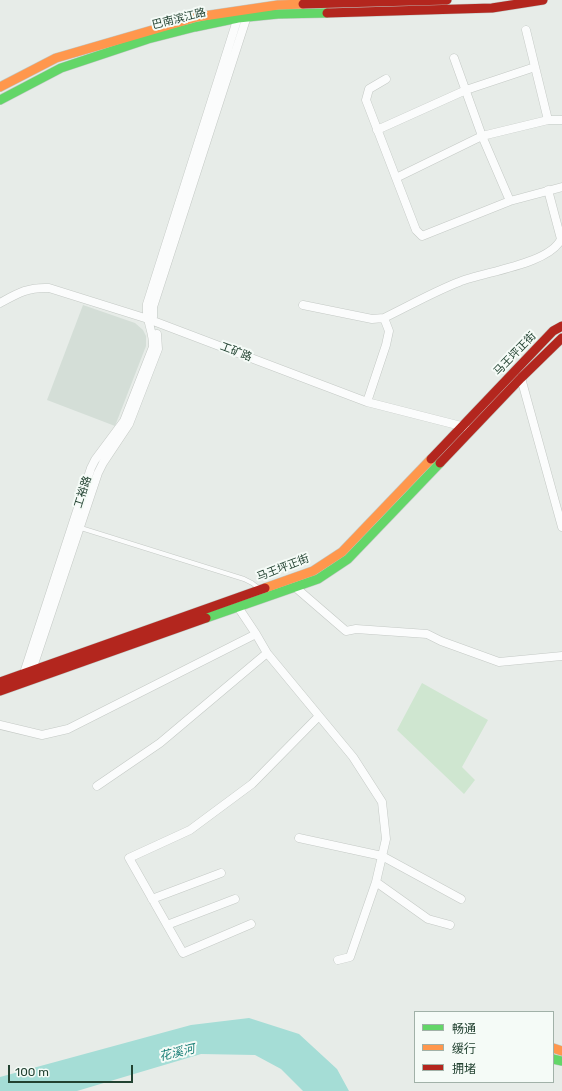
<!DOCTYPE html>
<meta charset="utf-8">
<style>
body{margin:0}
#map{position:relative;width:562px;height:1091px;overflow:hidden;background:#e7ece8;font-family:Rubik,"Noto Sans SC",sans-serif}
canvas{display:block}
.legend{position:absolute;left:414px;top:1011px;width:140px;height:72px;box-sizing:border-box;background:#f5fbf7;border:1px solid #a1b1a8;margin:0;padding:5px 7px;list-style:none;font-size:12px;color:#224231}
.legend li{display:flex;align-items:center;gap:8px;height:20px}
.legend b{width:20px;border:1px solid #a1b1a8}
.scale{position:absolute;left:8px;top:1065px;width:125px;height:18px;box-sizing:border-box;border:2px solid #224231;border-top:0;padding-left:5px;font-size:12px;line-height:14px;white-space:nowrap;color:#224231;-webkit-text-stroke:3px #f5fbf7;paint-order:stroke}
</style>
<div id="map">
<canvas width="562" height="1091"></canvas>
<ul class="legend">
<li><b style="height:5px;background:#63d668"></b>畅通</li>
<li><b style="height:5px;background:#ff974d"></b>缓行</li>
<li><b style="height:5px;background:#b3261e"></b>拥堵</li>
</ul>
<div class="scale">100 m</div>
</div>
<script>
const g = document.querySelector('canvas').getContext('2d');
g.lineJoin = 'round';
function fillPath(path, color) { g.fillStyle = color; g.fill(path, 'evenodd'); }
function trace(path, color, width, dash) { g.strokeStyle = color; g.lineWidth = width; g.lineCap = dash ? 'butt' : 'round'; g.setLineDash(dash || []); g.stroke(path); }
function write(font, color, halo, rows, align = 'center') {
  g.font = font + ' Rubik,"Noto Sans SC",sans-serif'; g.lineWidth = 4; g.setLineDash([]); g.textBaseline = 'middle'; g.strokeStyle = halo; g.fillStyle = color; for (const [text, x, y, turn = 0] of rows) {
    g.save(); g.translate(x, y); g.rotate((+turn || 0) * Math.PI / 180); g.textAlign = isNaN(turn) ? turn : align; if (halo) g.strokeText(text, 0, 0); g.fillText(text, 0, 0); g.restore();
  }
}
const built = new Path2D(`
 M83 305 135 323 143 330 146 336V346L115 426 47 400Z`);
const green = new Path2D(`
 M422 683 488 720 462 767 475 780 464 794 397 730Z`);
const water = new Path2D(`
 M249 1018 299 1034 337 1069 349 1091H303L281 1069 255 1055 201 1054 77 1091H0V1077L191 1025Z`);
const lane = new Path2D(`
 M81 528 244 579 252 583 260 589`);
const street = new Path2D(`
 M526 30 548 120
 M454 58 482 136 510 201
 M386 79 369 89 366 100 416 230 422 236 510 201 562 187
 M377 130 466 90 535 67
 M396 178 482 136 548 120H562
 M0 303C18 293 28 287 49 288L148 319 367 402 465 427
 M303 305 372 319 384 318C409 306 433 292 459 282 483 272 550 264 561 239L548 190
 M153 317V307L248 13
 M521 378 562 527
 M367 402 386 345 389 331 384 318
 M295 587 346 631 356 629 427 634 441 641 499 662 562 656
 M238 607 256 634 267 653 353 757 382 802 386 839 376 882 350 957 338 960
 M32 670 98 473 103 463 129 424 158 349 157 334
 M24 673 91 468 95 460 124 421 153 347C154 332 145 319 147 304L239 14
 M0 725 42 735 68 729 256 634
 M97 786 160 743 267 653
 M299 838 382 856 461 899
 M376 882 428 919 450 925
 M152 899 221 873
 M251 924 183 953 129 858 190 830 252 784 319 716
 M167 925 235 899`);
const fast = new Path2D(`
 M0 100 61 68 148 39 195 27 238 18 278 14 327 13
 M206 618 318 579 348 559 440 463
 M553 1059 562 1061`);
const slow = new Path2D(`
 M0 87 56 58 197 17 278 5 303 4
 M265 588 313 571 342 552 431 459
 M553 1048 562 1051`);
const jam = new Path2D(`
 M303 4 447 0
 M327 13 492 8 543 0
 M431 459 553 331 562 326
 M440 463 521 378 562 338
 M0 682 265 588
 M0 691 206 618`);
const streetNames = [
 ["巴南滨江路",179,19,-14],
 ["工矿路",236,352,21],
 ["马王坪正街",515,354,-46],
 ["工裕路",83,492,-72],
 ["马王坪正街",283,568,-21]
];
const waterNames = [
 ["花溪河",177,1053,-13]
];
fillPath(built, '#d4ded7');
fillPath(green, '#cfe6d0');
fillPath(water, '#a5ddd6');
trace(lane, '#c4c9c5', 5);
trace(street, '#c4c9c5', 9);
trace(fast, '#c0c8c4', 10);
trace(slow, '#c0c8c4', 10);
trace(jam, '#c0c8c4', 10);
trace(lane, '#fbfcfc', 4);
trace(street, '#fbfcfc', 8);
trace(fast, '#63d668', 9);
trace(slow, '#ff974d', 9);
trace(jam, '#b3261e', 9);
write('11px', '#224231', '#f5fbf7', streetNames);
write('italic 12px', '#177d75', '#f5fbf7', waterNames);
</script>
